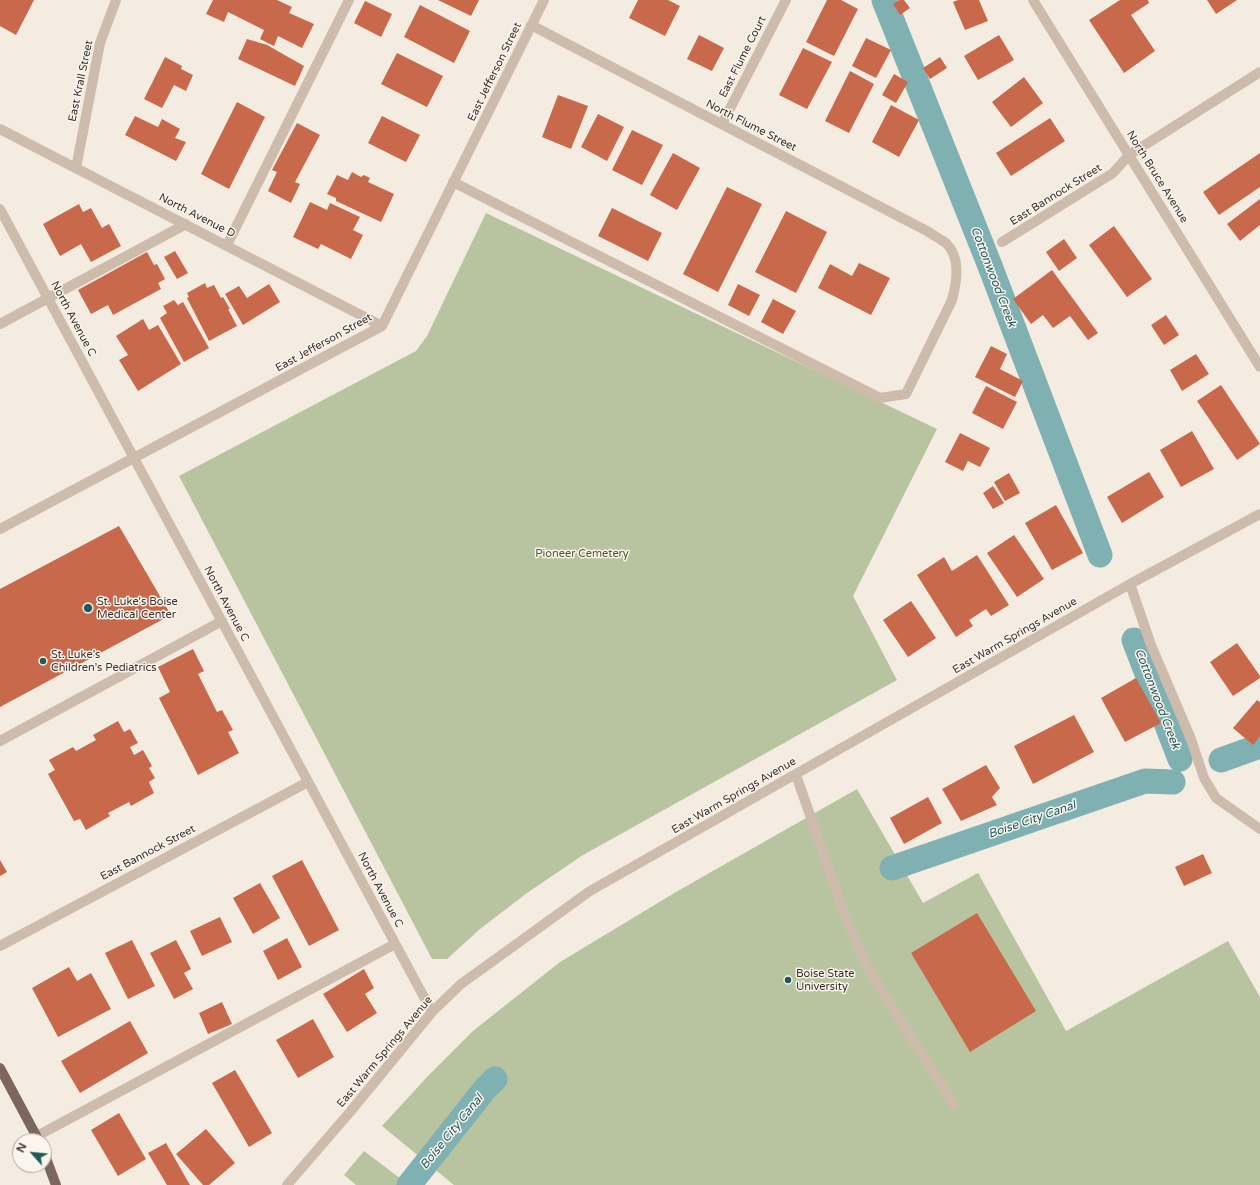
<!DOCTYPE html>
<meta charset="utf-8">
<style>
body{margin:0}
#map{position:relative;width:1260px;height:1185px;overflow:hidden;background:#f4ebe1;font-family:"Varela Round",sans-serif}
canvas{display:block}
.north{position:absolute;left:12px;top:1133px;width:40px;height:40px;box-sizing:border-box;background:#fbf5ee;border:1px solid #aea6a0;border-radius:50%;rotate:297deg;font-size:11px;font-weight:700;line-height:16px;text-align:center;color:#3b302b}
.north::after{content:'';display:block;margin:auto;width:14px;height:18px;background:#1f5a5e;clip-path:polygon(50% 0,100% 100%,50% 72%,0 100%)}
</style>
<div id="map">
<canvas width="1260" height="1185"></canvas>
<div class="north">N</div>
</div>
<script>
const g = document.querySelector('canvas').getContext('2d');
g.lineJoin = 'round';
function fillPath(path, color) { g.fillStyle = color; g.fill(path, 'evenodd'); }
function trace(path, color, width, dash) { g.strokeStyle = color; g.lineWidth = width; g.lineCap = dash ? 'butt' : 'round'; g.setLineDash(dash || []); g.stroke(path); }
function write(font, color, halo, rows, align = 'center') {
  g.font = font + ' "Varela Round",sans-serif'; g.lineWidth = 3; g.setLineDash([]); g.textBaseline = 'middle'; g.strokeStyle = halo; g.fillStyle = color; for (const [text, x, y, turn = 0] of rows) {
    g.save(); g.translate(x, y); g.rotate((+turn || 0) * Math.PI / 180); g.textAlign = isNaN(turn) ? turn : align; if (halo) g.strokeText(text, 0, 0); g.fillText(text, 0, 0); g.restore();
  }
}
const green = new Path2D(`
 M486 213 937 429 853 596 897 680 583 855 527 893 480 929 447 959H432L179 476 416 351 427 336Z
 M857 789 923 903 978 873 1066 1031 1228 941 1260 997V1185H454L382 1126 427 1077 473 1031 560 962 676 892Z
 M364 1151 409 1185H356L344 1175Z`);
const canal = new Path2D(`
 M884 0 990 266 1100 555
 M1134 640 1180 759
 M1221 760 1260 746
 M892 868 1145 781 1173 782
 M409 1185 485 1089 495 1079`);
const building = new Path2D(`
 M0 0H34L16 35 0 26Z
 M213 0H277L292 7 289 13 314 24 302 48 278 36 274 46 260 39 264 30 228 12 224 22 206 14Z
 M438 0H479L471 16Z
 M638 0H668L680 6 665 36 629 18Z
 M827 0H841L858 9 834 56 806 42Z
 M899 0H904L910 8 900 15 893 4Z
 M958 0H979L988 21 965 30 953 2Z
 M1120 0H1148L1149 3 1131 15 1155 51 1124 73 1089 20Z
 M1207 0H1237L1216 14Z
 M365 1 392 14 381 37 354 23Z
 M420 5 470 31 454 63 404 37Z
 M699 35 724 48 712 71 687 59Z
 M999 35 1014 60 978 80 964 56Z
 M866 38 891 50 876 78 852 66Z
 M247 39 267 45 304 66 295 86 238 59Z
 M803 48 832 62 807 109 779 95Z
 M397 53 443 76 427 107 381 84Z
 M165 57 182 66 181 69 193 75 186 91 174 85 162 108 144 99Z
 M940 57 947 68 930 79 923 68Z
 M850 71 874 84 849 133 825 121Z
 M894 74 908 82 896 103 882 95Z
 M1024 77 1043 103 1011 127 992 102Z
 M558 95 588 106 571 149 542 137Z
 M237 102 265 117 229 189 201 174Z
 M891 105 919 120 899 157 872 142Z
 M598 114 624 127 607 161 581 147Z
 M135 116 158 127 162 119 180 129 175 138 186 142 176 161 125 135Z
 M382 116 420 135 406 162 368 143Z
 M1050 118 1065 141 1011 176 996 153Z
 M297 123 320 135 295 182 300 184 291 203 268 191 277 172 272 170Z
 M632 130 663 145 642 185 612 170Z
 M673 153 700 168 677 210 650 195Z
 M1260 153V187L1219 215 1203 192Z
 M352 172 361 177 364 175 370 178 368 182 394 194 381 222 336 201V198L327 194 337 175 348 180Z
 M727 187 762 204 718 292 683 274Z
 M1260 199V225L1240 241 1227 224Z
 M310 202 327 210 330 203 360 217 353 230 363 235 351 259 321 244 318 249 293 237Z
 M79 204 83 212 91 208 102 228 109 224 121 246 91 262 81 244 60 256 43 224Z
 M612 208 662 233 648 261 598 236Z
 M786 211 827 232 796 293 755 272Z
 M1114 226 1152 279 1127 297 1089 245Z
 M1064 239 1077 258 1059 271 1046 252Z
 M175 251 188 273 177 279 164 257Z
 M147 252 154 265 157 264 165 279 158 283 161 289 113 315 108 305 91 314 78 290Z
 M859 263 890 278 871 315 818 288 830 264 852 276Z
 M1052 270 1098 333 1088 340 1070 316 1053 328 1043 315 1031 324 1013 299Z
 M205 283 207 288 214 285 221 298 223 297 230 309H228L237 326 209 341 187 298 189 297 187 293Z
 M269 284 280 302 243 325 225 294 239 286 247 298Z
 M738 284 760 295 749 316 728 305Z
 M773 299 796 311 783 334 761 322Z
 M174 300 178 305 183 302 209 348 184 362 160 318 167 313 163 306Z
 M1166 315 1179 335 1164 345 1151 325Z
 M143 319 149 330 158 325 181 364 138 391 119 360 128 355 116 336Z
 M991 346 1007 354 1000 369 1023 381 1015 397 975 377Z
 M1196 354 1209 374 1182 391 1170 370Z
 M1221 385 1260 444 1237 460 1197 401Z
 M986 386 1017 402 1003 429 972 413Z
 M1192 431 1214 469 1181 487 1160 450Z
 M960 433 990 448 980 467 968 461 963 471 945 462Z
 M1149 472 1164 497 1122 523 1107 497Z
 M1009 473 1020 493 1005 501 994 482Z
 M993 486 1004 503 993 509 983 493Z
 M1056 505 1083 553 1052 570 1025 523Z
 M119 526 171 615 0 707V589Z
 M1014 535 1044 579 1017 597 987 553Z
 M977 555 1009 605 991 616 986 609 969 620 973 626 956 637 917 575 944 557 952 571Z
 M911 601 936 638 908 657 883 620Z
 M1237 643 1260 676V678L1233 696 1210 662Z
 M193 649 204 671 198 674 217 712 222 710 233 730 228 732 239 753 198 775 159 698 170 692 158 667Z
 M1136 678 1161 723 1125 742 1101 698Z
 M1257 700 1260 702V736L1253 745 1233 728Z
 M1074 715 1094 752 1033 784 1014 746Z
 M118 721 124 732 130 729 138 743 130 747 134 755 143 750 152 766 149 768 155 778 149 782 154 793 131 806 129 802 108 813 110 816 86 830 80 819 74 821 48 774 55 770 49 760 73 747 76 751 96 740 93 735Z
 M986 765 1000 788 992 797 997 805 961 821 942 789Z
 M928 797 942 823 904 844 890 818Z
 M1203 854 1212 873 1184 886 1175 867Z
 M0 860 7 872 0 876Z
 M302 860 339 930 309 946 272 876Z
 M260 883 280 918 253 934 233 898Z
 M977 913 1036 1011 970 1052 911 953Z
 M220 917 232 942 202 956 190 931Z
 M287 938 302 967 278 980 263 951Z
 M132 940 155 986 128 999 105 953Z
 M176 940 191 969 184 973 193 989 174 999 150 953Z
 M69 967 77 981 91 973 111 1009 58 1037 32 988Z
 M364 969 374 988 365 994 377 1013 347 1032 323 994Z
 M222 1002 232 1024 208 1034 199 1013Z
 M313 1019 334 1057 298 1078 276 1040Z
 M130 1021 148 1053 80 1093 61 1061Z
 M235 1070 272 1133 249 1147 212 1083Z
 M119 1113 146 1159 118 1176 91 1130Z
 M206 1129 235 1163 209 1185H203L176 1154Z
 M166 1143 190 1185H167L148 1153Z`);
const minor = new Path2D(`
 M1033 0 1260 367
 M722 124 786 0
 M0 129 382 326
 M76 168 100 43 116 0
 M453 182 880 398 906 394 952 300C957 281 961 258 946 243 940 239 933 235 927 231L531 25
 M0 209 432 1012
 M1002 242 1113 173 1129 155 1260 72
 M227 245 349 0
 M0 324 186 224
 M0 529 382 326 544 0
 M1130 584 1151 645 1191 739 1204 778 1216 798 1260 829
 M0 741 222 621
 M796 775 846 918 867 967 954 1105
 M0 946 308 782
 M37 1136 395 944
 M287 1185 350 1112 432 1012 461 984 590 891 1130 584 1260 514`);
const major = new Path2D(`
 M0 1068 39 1141
 M44 1153 56 1185`);
const markers = [
 [88,608,5,"#1f5a5e"],
 [43,661,4,"#1f5a5e"],
 [788,980,4,"#1f5a5e"]
];
const streetNames = [
 ["East Flume Court",743,57,-63],
 ["East Jefferson Street",495,72,-64],
 ["East Krall Street",81,81,-78],
 ["North Flume Street",751,126,27],
 ["North Bruce Avenue",1157,177,58],
 ["East Bannock Street",1056,195,-32],
 ["North Avenue D",197,216,27],
 ["North Avenue C",73,319,62],
 ["East Jefferson Street",324,343,-29],
 ["North Avenue C",226,604,62],
 ["East Warm Springs Avenue",1015,636,-30],
 ["East Warm Springs Avenue",734,796,-30],
 ["East Bannock Street",148,853,-28],
 ["North Avenue C",380,890,62],
 ["East Warm Springs Avenue",385,1052,-50]
];
const parkNames = [
 ["Pioneer Cemetery",582,554]
];
const poiNames = [
 ["St. Luke's Boise",97,602],
 ["Medical Center",97,615],
 ["St. Luke’s",51,655],
 ["Children’s Pediatrics",51,668],
 ["Boise State",796,974],
 ["University",796,987]
];
const waterNames = [
 ["Cottonwood Creek",993,277,69],
 ["Cottonwood Creek",1157,699,69],
 ["Boise City Canal",1032,820,-19],
 ["Boise City Canal",452,1132,-51]
];
fillPath(green, '#b8c4a0');
trace(canal, '#7fb0b2', 25);
fillPath(building, '#c8694b');
trace(minor, '#cdbbac', 10);
trace(major, '#7d675c', 10);
for (const [x, y, r, color] of markers) { const dot = new Path2D(); dot.arc(x, y, r, 0, 2 * Math.PI); g.fillStyle = color; g.fill(dot); trace(dot, '#fbf5ee', 1.5); }
write('11px', '#3b302b', '#fbf5ee', streetNames);
write('11px', '#4a5a2e', '#fbf5ee', parkNames);
write('11px', '#3b302b', '#fbf5ee', poiNames, 'left');
write('italic 12px', '#1f5a5e', '#fbf5ee', waterNames);
</script>
